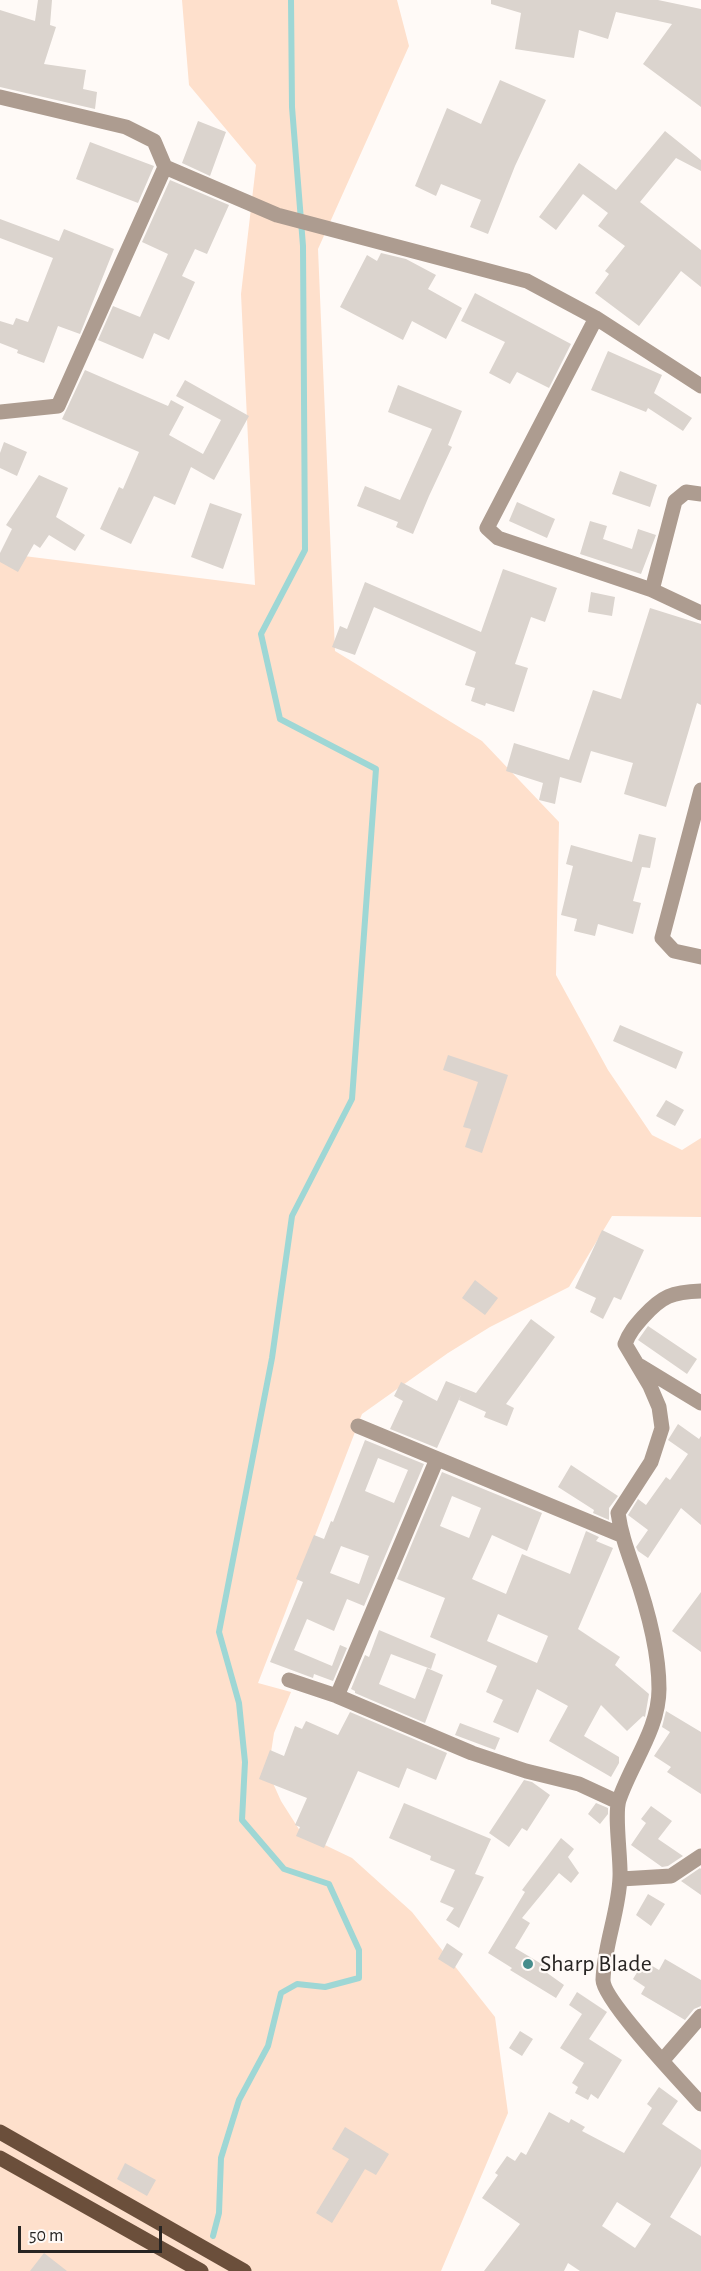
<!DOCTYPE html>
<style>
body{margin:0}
#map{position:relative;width:701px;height:2271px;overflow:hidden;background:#fffaf7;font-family:"Alegreya Sans",sans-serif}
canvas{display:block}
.scale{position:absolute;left:18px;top:2226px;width:144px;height:27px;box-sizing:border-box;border:3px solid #282523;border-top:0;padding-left:8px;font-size:18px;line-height:21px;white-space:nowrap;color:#282523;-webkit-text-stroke:4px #fffaf7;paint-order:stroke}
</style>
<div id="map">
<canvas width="701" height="2271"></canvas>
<div class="scale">50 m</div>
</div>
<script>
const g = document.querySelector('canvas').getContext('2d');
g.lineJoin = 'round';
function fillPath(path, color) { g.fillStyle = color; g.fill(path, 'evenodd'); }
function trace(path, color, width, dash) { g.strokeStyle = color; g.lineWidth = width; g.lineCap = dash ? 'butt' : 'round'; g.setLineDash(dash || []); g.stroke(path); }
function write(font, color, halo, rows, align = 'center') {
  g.font = font + ' "Alegreya Sans",sans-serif'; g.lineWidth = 4.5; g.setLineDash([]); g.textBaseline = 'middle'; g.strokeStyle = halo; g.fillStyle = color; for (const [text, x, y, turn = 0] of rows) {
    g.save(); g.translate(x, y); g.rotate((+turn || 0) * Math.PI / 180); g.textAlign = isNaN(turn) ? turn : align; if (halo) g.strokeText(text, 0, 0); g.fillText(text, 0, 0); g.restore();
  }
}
const green = new Path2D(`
 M182 0H397L409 46 318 249 335 651 482 741 559 822 556 975 608 1070 652 1135 682 1150 701 1138V1217L612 1216 569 1287 490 1327 448 1353 362 1414 258 1683 291 1692 274 1733 268 1772 281 1801 302 1834 352 1858 412 1912 495 2017 508 2113 441 2271H0V553L255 585 241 294 256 165 189 85Z`);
const stream = new Path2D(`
 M213 2236 219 2213 221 2158 239 2100 268 2046 281 1993 297 1984 325 1987 359 1978V1950L329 1884 284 1869 242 1820 245 1762 239 1703 219 1632 272 1358 292 1216 352 1099 376 769 280 719 261 634 305 550 303 246 292 107 291 0`);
const building = new Path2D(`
 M38 0H52L50 25 56 27 44 64 86 70 83 89 97 92 95 109 0 87V10L35 21Z
 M491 0H658L701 9V107L643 64 672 24 616 12 608 39 579 30 574 58 515 49 521 13 491 4Z
 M500 80 546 100 515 166 488 234 470 227 481 200 441 184 436 196 415 186 447 108 481 124Z
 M198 121 226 132 210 176 182 163Z
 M665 131 701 160V171L676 158 640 202 701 250V287L681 271 639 326 595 293 609 274 605 271 625 246 598 226 608 213 583 194 556 230 539 217 579 163 616 190Z
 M90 142 154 166 138 203 76 179Z
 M170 180 229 205 207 254 195 249 182 276 195 282 169 340 154 333 143 359 98 340 113 306 140 317 168 254 142 242Z
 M0 219 59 241 64 229 114 249 80 334 58 326 44 363 17 353 18 350 0 343V321L13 325 16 318 28 322 53 258 0 238Z
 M381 253 406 259 436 275 428 289 462 308 446 339 412 321 403 340 340 307 367 255 377 261Z
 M475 293 571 344 549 388 517 372 510 384 489 373 505 342 461 321Z
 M608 351 662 375 654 393 692 418 683 431 648 408 646 412 591 390Z
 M85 370 168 406 171 400 184 407 169 435 203 454 221 420 176 396 185 380 249 416 214 480 191 467 175 505 154 496 131 544 100 529 119 487 123 489 139 452 62 419Z
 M398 385 462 411 448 445 452 447 429 496 413 534 396 527 398 522 357 506 365 486 400 500 432 429 388 412Z
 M4 442 27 452 17 476 0 468V453Z
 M620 471 657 485 650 507 612 494Z
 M39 475 68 488 56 517 85 535 75 551 49 535 40 548 34 544 18 572 0 562V553L12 529 6 525Z
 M517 502 555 519 547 538 509 521Z
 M210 503 242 514 223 569 191 557Z
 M590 521 607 526 603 539 632 549 638 529 656 535 641 574 580 554Z
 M503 569 557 588 545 622 531 617 515 664 528 668 514 712 486 703 485 706 471 701 475 688 465 685 476 652 374 607 355 655 332 647 340 626 347 629 365 582 481 632Z
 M591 592 615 597 612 616 588 612Z
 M650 608 701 624V705L697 703 666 807 624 794 633 763 591 751 581 783 560 777 555 804 539 800 543 783 506 771 514 743 569 760 593 690 621 699Z
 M639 834 656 838 650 868 642 867 633 901 641 903 633 934 598 924 595 936 574 931 577 919 561 915 573 866 566 864 571 845 632 862Z
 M620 1025 683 1052 676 1069 613 1041Z
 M448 1055 508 1075 482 1153 465 1147 471 1129 463 1127 478 1082 443 1070Z
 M666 1100 684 1110 675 1126 656 1116Z
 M602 1230 644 1250 621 1300 614 1297 603 1319 590 1312 596 1298 575 1288Z
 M475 1280 498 1298 485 1315 462 1298Z
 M531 1319 555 1337 506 1404 514 1408 507 1426 484 1417 486 1412 459 1400 461 1395 437 1448 390 1429 403 1401 394 1396 401 1382 437 1401 446 1381 476 1393Z
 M648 1326 697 1359 687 1374 638 1340Z
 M678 1424 699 1439 701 1436V1525L681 1508 648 1558 638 1551 636 1547 648 1530 628 1515 638 1499 646 1505 666 1477 670 1480 688 1454 668 1440Z
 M365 1440 424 1464 364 1606 347 1599 334 1631 307 1619 294 1650 332 1666 340 1645 347 1648 333 1681 314 1674 313 1678 270 1662 303 1582 296 1579 314 1535 324 1539 331 1521 333 1522ZM378 1458 408 1470 394 1503 365 1491ZM341 1546 369 1556 359 1584 330 1573Z
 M571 1465 618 1496 609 1508V1520L593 1513 594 1510 558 1487Z
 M442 1472 542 1513 527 1551 492 1535 472 1579 506 1594 522 1554 570 1574 586 1531 599 1537 596 1541 613 1548 578 1629 620 1657 615 1665 649 1694 645 1717 643 1716 627 1731 601 1705 584 1736 619 1757V1763L611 1777 549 1741 568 1706 537 1689 518 1733 493 1722 503 1700 486 1692 497 1666 430 1637 445 1598 397 1579ZM452 1496 481 1508 469 1538 440 1526ZM498 1614 548 1636 537 1663 487 1641Z
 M701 1592V1652L672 1631Z
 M379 1630 436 1654 431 1669 391 1654 379 1684 415 1699 427 1668 443 1675 425 1723 355 1693V1691L351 1689 365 1655 369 1657Z
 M666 1711 701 1732V1794L667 1772 671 1767 654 1756 670 1732 662 1727Z
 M350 1712 447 1753 436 1780 407 1768 399 1788 358 1771 324 1848 296 1836 300 1827 295 1825 307 1798 259 1779 270 1750 284 1756 295 1726 302 1729 306 1721 338 1735Z
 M460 1723 500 1738 495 1750 455 1735Z
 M524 1780 532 1782 550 1795 527 1831 522 1828 509 1847 489 1833Z
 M404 1803 491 1839 475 1874 484 1877 459 1928 446 1920 454 1908 440 1902 455 1870 430 1860 431 1856 389 1838Z
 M596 1803 608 1808V1814L600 1824 588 1814Z
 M651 1806 672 1821 658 1839 683 1856 668 1866 662 1867 631 1845 646 1823 641 1819Z
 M561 1838 574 1849 568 1857 579 1873 571 1883 559 1873 522 1918 530 1923 515 1948 545 1966 543 1970 564 1985 556 1998 510 1970 512 1968 488 1953 525 1892 522 1890Z
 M700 1868 701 1869V1895L681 1881Z
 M648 1894 665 1904 651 1926 636 1915Z
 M447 1943 463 1954 454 1969 438 1959Z
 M665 1959 701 1980V2006L694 2009 685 2020 641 1994 645 1987 633 1979 644 1961 659 1970Z
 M577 1992 607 2012 589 2039 622 2060 598 2099 591 2094 588 2100 575 2093 578 2087 572 2083 584 2063 560 2048 582 2014 569 2005Z
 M520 2031 533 2039 522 2056 509 2048Z
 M659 2087 678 2101 662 2124 701 2150V2166L670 2217 701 2236V2271H580L568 2263 564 2271H484L520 2224 482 2198 498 2175 495 2173 507 2156 515 2161 521 2152 526 2155 549 2112 569 2123 571 2119 585 2127 582 2131 624 2153 652 2108 647 2104ZM617 2202 651 2224 635 2248 602 2226Z
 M345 2127 389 2154 376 2175 365 2169 332 2223 316 2213 349 2159 332 2149Z
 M125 2163 156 2180 147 2196 117 2179Z
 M44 2253 67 2271H30Z`);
const minor = new Path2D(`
 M0 97 126 127 154 141 165 167 277 215 527 281 596 318 701 386
 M596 318 487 528 498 538 652 590 701 613
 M0 412 58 406 165 167
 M652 590 675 501 686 492 701 494
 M701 790 662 938 674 951 701 957
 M701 1291C672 1292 662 1296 643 1317 635 1326 629 1333 625 1344L650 1386 659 1407 662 1428 651 1462 618 1513C621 1534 627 1550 634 1570 647 1607 659 1650 659 1689 659 1729 631 1764 619 1800 614 1814 621 1859 620 1877 619 1911 604 1945 603 1980 603 2000 684 2085 701 2104
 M640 1366 701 1403
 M358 1426 621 1535
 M289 1680 337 1696 472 1753 526 1771 579 1784 618 1802
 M337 1696 437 1459
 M621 1879 671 1876 701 1856
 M662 2061 701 2016`);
const primary = new Path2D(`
 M0 2132 244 2271
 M0 2158 201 2271`);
const markers = [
 [528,1964,6,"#468d8c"]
];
const poiNames = [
 ["Sharp Blade",540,1964]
];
fillPath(green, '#fee0cc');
trace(stream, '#9ed7d5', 6);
fillPath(building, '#dbd4ce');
trace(minor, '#ad9c90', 15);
trace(primary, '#6b4f3b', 15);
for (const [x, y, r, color] of markers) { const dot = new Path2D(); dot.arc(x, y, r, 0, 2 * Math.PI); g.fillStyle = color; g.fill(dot); trace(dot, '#fffaf7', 2); }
write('24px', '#282523', '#fffaf7', poiNames, 'left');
</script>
